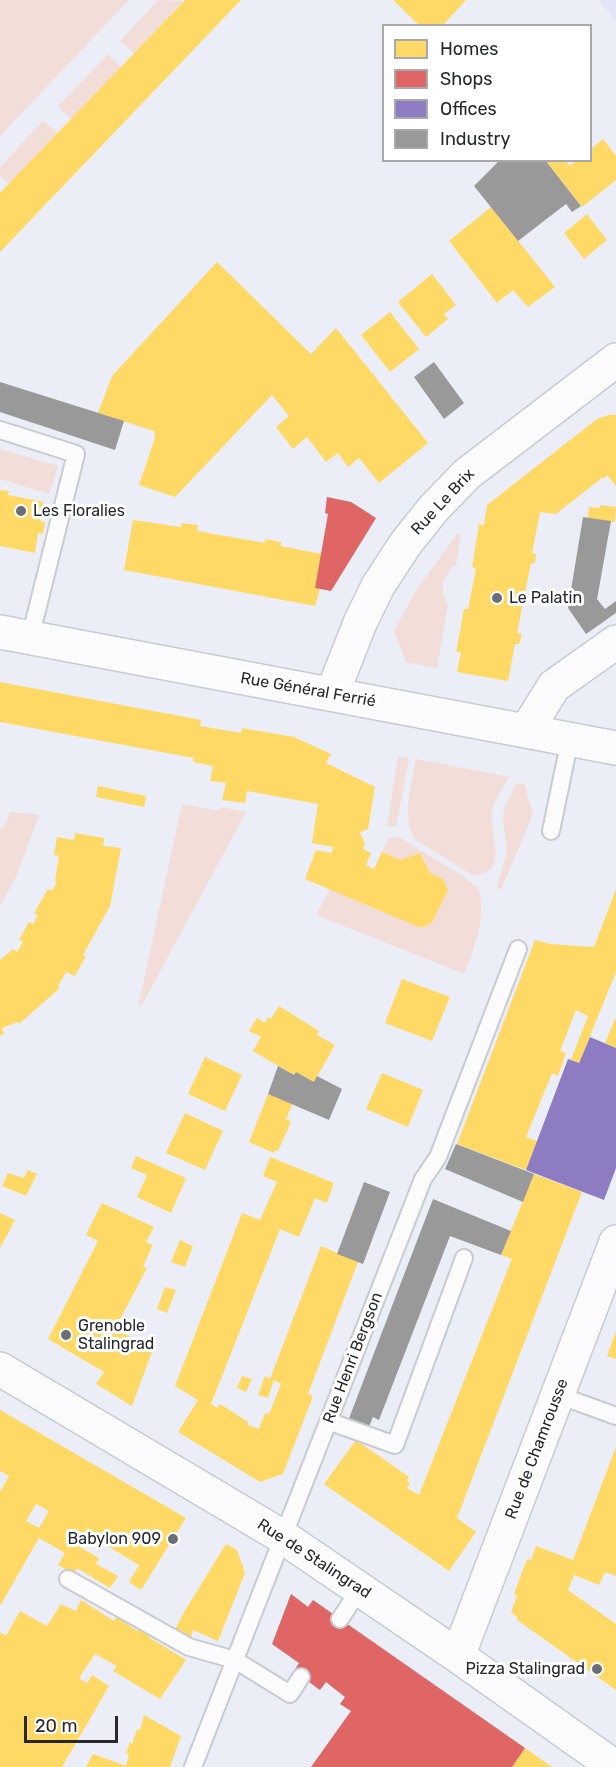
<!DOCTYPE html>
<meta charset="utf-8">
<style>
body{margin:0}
#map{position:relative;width:616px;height:1767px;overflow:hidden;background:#ebeef6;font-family:Rubik,sans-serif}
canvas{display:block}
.legend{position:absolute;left:382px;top:24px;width:210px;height:138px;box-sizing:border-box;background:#fff;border:2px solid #a9a9ab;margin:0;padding:8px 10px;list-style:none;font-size:18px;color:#27282e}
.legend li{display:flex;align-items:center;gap:12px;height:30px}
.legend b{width:30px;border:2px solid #a9a9ab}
.scale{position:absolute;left:24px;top:1716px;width:94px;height:27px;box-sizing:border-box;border:3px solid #27282e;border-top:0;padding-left:8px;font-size:18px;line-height:21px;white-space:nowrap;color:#27282e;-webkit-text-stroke:4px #fff;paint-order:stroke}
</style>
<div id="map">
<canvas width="616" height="1767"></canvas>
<ul class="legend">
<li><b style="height:16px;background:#ffd966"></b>Homes</li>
<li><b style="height:16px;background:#e06666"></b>Shops</li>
<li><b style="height:16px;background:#8e7cc3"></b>Offices</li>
<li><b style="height:16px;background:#999"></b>Industry</li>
</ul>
<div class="scale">20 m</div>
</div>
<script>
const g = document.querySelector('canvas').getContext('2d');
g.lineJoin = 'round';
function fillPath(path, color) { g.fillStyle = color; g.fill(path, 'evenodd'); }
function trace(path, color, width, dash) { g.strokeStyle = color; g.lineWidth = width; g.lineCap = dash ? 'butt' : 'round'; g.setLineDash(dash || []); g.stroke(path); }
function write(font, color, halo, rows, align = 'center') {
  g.font = font + ' Rubik,sans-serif'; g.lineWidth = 6; g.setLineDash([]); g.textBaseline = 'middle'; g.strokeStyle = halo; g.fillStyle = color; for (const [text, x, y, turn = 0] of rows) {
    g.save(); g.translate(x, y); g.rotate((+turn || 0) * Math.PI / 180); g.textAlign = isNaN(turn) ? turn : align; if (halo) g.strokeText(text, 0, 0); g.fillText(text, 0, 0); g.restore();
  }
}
const built = new Path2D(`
 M599 0H616V21Z`);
const green = new Path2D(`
 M0 0H129L0 136Z
 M158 0 183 1 134 53 120 41Z
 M108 54 121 67 71 119 58 106Z
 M43 121 58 133 9 184 0 176V167Z
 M0 449 58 466 49 494 0 479Z
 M458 533 461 536 456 564 450 569 443 582V594L448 605 437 668 406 662 394 631 417 589Z
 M398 756 409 758 396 827H387Z
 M416 759 509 777C504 787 494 800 492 811 488 833 512 874 472 875L416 840C400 818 412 784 416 759Z
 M524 783 533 814 501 890 497 887 507 851 503 820 504 808 516 784Z
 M182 804 220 811 221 807 246 812 142 1005 138 1007Z
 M10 812 39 815 16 877 0 906V829L6 823Z
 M399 837 461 875 479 889C486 921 475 945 464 974L316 915 330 889 421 928 432 923 448 890 443 879 430 873 420 853 401 860 382 852 389 838Z`);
const homes = new Path2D(`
 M185 0H241L0 252V193Z
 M393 0H466L442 26H420Z
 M603 139 616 156V180L582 207 545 160H565L570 166 576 160H591V149Z
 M491 207 555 287 528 307 513 290 497 303 449 241Z
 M587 214 607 240 584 259 564 233Z
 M217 262 311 354 336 328 428 443 379 483 359 458 348 467 338 453 326 462 307 437 293 449 276 427 289 416 272 395 175 497 139 485 155 438 154 431 98 413 112 376Z
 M432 274 456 305 444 314 448 319 426 337 398 302Z
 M390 312 419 349 390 372 361 335Z
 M608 415H616V486L607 475 604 479 603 477 556 514 540 512 532 553 536 554 535 563H531L517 633 522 634 519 644H515L508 681 457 672 461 652H456L464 609H468L476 568 472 567 479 524 484 525 487 505 597 419Z
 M0 490 9 491 8 495 44 502 40 521 45 522 43 534 38 533 35 553 0 546Z
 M600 505 616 507 615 522 588 518 589 507 600 508Z
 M133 520 181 527 182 523 198 525 197 531 265 543V539L281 542V546L322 554 315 588 320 589 315 606 124 570Z
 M0 682 201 720 200 726 241 733 242 728 294 737 331 754 326 763 375 787 368 829 360 832 365 844 363 849 371 853 366 865 374 869 382 852 401 860 420 853 430 873 443 879 448 890 432 923 421 928 305 879 316 850 332 853 333 847 312 843 318 804 247 791 245 803 222 800 226 783 210 781 213 766 193 762 194 758 0 722Z
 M98 786 146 796 144 807 96 797Z
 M75 833 104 838 103 846 121 848 110 906 83 955 86 956 75 976 66 972 58 986 60 988 19 1024 18 1022 2 1028 4 1034 0 1036V960L13 949 17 952 23 942 19 940 29 922 33 924 38 915 34 913 48 889 52 891 57 882 55 881 59 856 54 855 57 837 74 840Z
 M616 889V972L579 1063 571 1060 588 1016 576 1010 560 1051 566 1053 558 1076 552 1073 526 1137 537 1141 526 1170 457 1144 535 940 550 944 594 947Z
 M402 979 450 997 432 1041 385 1023Z
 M279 1006 319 1031 317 1035 335 1045 314 1082 296 1072 294 1075 253 1051 261 1037 249 1031 257 1018 265 1023 268 1017 271 1019Z
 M616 1017V1048L605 1043Z
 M205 1057 242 1075 225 1111 188 1094Z
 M382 1073 423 1090 408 1127 366 1109Z
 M268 1094 293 1103 286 1119 291 1122 278 1151 275 1150 274 1153 249 1142Z
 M185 1113 223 1131 205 1170 166 1153Z
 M136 1156 186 1178 171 1213 137 1197 147 1175 131 1168Z
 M270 1157 334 1183 327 1203 315 1198 299 1237 280 1229 211 1404 217 1408 220 1404 248 1422V1425L259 1429 265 1413 269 1414 281 1384 274 1380 268 1398 258 1395 265 1376 270 1379 321 1246 358 1262 308 1394 313 1396 283 1474 260 1482 178 1432 198 1400 175 1386 242 1213 260 1220 277 1182 263 1176Z
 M28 1170 37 1174 26 1196 2 1186 8 1173 24 1178Z
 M534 1174 582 1192 457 1518 476 1532 449 1571 324 1484 356 1440 409 1477 407 1481 410 1483 407 1488 419 1495 512 1259 501 1255Z
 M102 1203 154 1227 146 1242 153 1245 143 1266 147 1268 116 1327 125 1334 153 1349 132 1406 96 1384 104 1372 48 1339 98 1241 86 1235Z
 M0 1213 15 1220 0 1248Z
 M180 1240 193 1246 185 1267 171 1262Z
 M165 1287 176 1290 167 1313 157 1309Z
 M616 1331V1359L607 1356Z
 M242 1376 252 1379 246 1392 237 1388Z
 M0 1410 186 1518 141 1590 129 1582 139 1565 86 1533 78 1546 99 1558 96 1564 118 1576 110 1588 77 1568 74 1574 58 1565 65 1553 39 1538 0 1606V1492L9 1476 0 1471ZM36 1504 49 1511 39 1528 26 1521Z
 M616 1447V1576L605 1572 599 1585 574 1575 568 1590 616 1624V1690L517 1620 518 1618 511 1612 517 1596 514 1594 527 1559 531 1560 536 1546 573 1560Z
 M226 1544 237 1550 245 1573 218 1641 193 1630 191 1638 174 1632 184 1612Z
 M81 1600 114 1621 117 1617 137 1631 140 1629 149 1633 150 1638 186 1660 160 1699 113 1671 117 1666 95 1654 79 1678 87 1683 92 1675 109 1686 62 1767H0V1632L6 1636 20 1611 47 1626 61 1604 76 1611Z
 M144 1715 181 1736 170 1767H86L93 1754 126 1766 129 1754 126 1753 130 1742 132 1744 137 1729 140 1730Z
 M525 1748 552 1767H512Z`);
const shops = new Path2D(`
 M327 497 351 502 376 518 331 591 315 588 328 514 325 513Z
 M291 1594 308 1607 313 1600 525 1748 512 1767H311L351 1711 340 1704 345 1697 326 1682 320 1690 294 1671 299 1663 272 1644Z`);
const offices = new Path2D(`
 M590 1037 616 1048V1168L604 1200 526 1170 568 1059 579 1063Z`);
const industry = new Path2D(`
 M500 160H545L581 206 572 212 566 204 518 241 474 186Z
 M434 362 464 403 444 419 414 377Z
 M0 382 124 421 115 450 0 412Z
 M583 517 611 521 597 599 605 609 616 601V613L586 634 568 608Z
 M278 1066 294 1075 296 1072 314 1082 317 1076 342 1089 329 1120 268 1094Z
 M456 1144 534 1174 523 1202 445 1169Z
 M364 1182 390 1192 363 1264 337 1254Z
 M433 1199 511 1231 501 1255 450 1236 379 1420 373 1417 368 1429 348 1421Z`);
const service = new Path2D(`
 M0 430 76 454 30 638
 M551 831 570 739
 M558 1395 616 1416
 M328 1421 395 1445 464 1258
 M68 1579 189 1647 235 1660 290 1694 301 1677
 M340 1619 360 1589
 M193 1767 423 1179 438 1157 518 949`);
const minor = new Path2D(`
 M0 632 616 748
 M332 694 360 623 378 586 406 543 434 508 467 474 616 360
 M526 731 554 686 616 642
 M0 1369 283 1537 458 1656 615 1767
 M458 1656 616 1242`);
const markers = [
 [21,511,6,"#6c6d74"],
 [497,598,6,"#6c6d74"],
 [66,1335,6,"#6c6d74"],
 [173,1539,6,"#6c6d74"],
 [597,1669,6,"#6c6d74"]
];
const streetNames = [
 ["Rue Le Brix",443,502,-47],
 ["Rue Général Ferrié",308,690,10],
 ["Rue Henri Bergson",353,1358,-69],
 ["Rue de Chamrousse",537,1449,-69],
 ["Rue de Stalingrad",314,1559,33]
];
const poiNames = [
 ["Les Floralies",33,511],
 ["Le Palatin",509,598],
 ["Grenoble",78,1326],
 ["Stalingrad",78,1344],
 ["Babylon 909",161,1539,"right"],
 ["Pizza Stalingrad",585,1669,"right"]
];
fillPath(built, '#e1e5f6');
fillPath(green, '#f3ddd8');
fillPath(homes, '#ffd966');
fillPath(shops, '#e06666');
fillPath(offices, '#8e7cc3');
fillPath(industry, '#999');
trace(service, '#c9cbd2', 20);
trace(minor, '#c9cbd2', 36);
trace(service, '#fcfcfe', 16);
trace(minor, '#fcfcfe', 33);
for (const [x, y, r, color] of markers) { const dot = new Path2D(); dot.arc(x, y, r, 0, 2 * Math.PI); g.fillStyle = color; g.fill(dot); trace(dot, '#fff', 2); }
write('16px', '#27282e', '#fff', streetNames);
write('16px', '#27282e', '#fff', poiNames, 'left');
</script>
